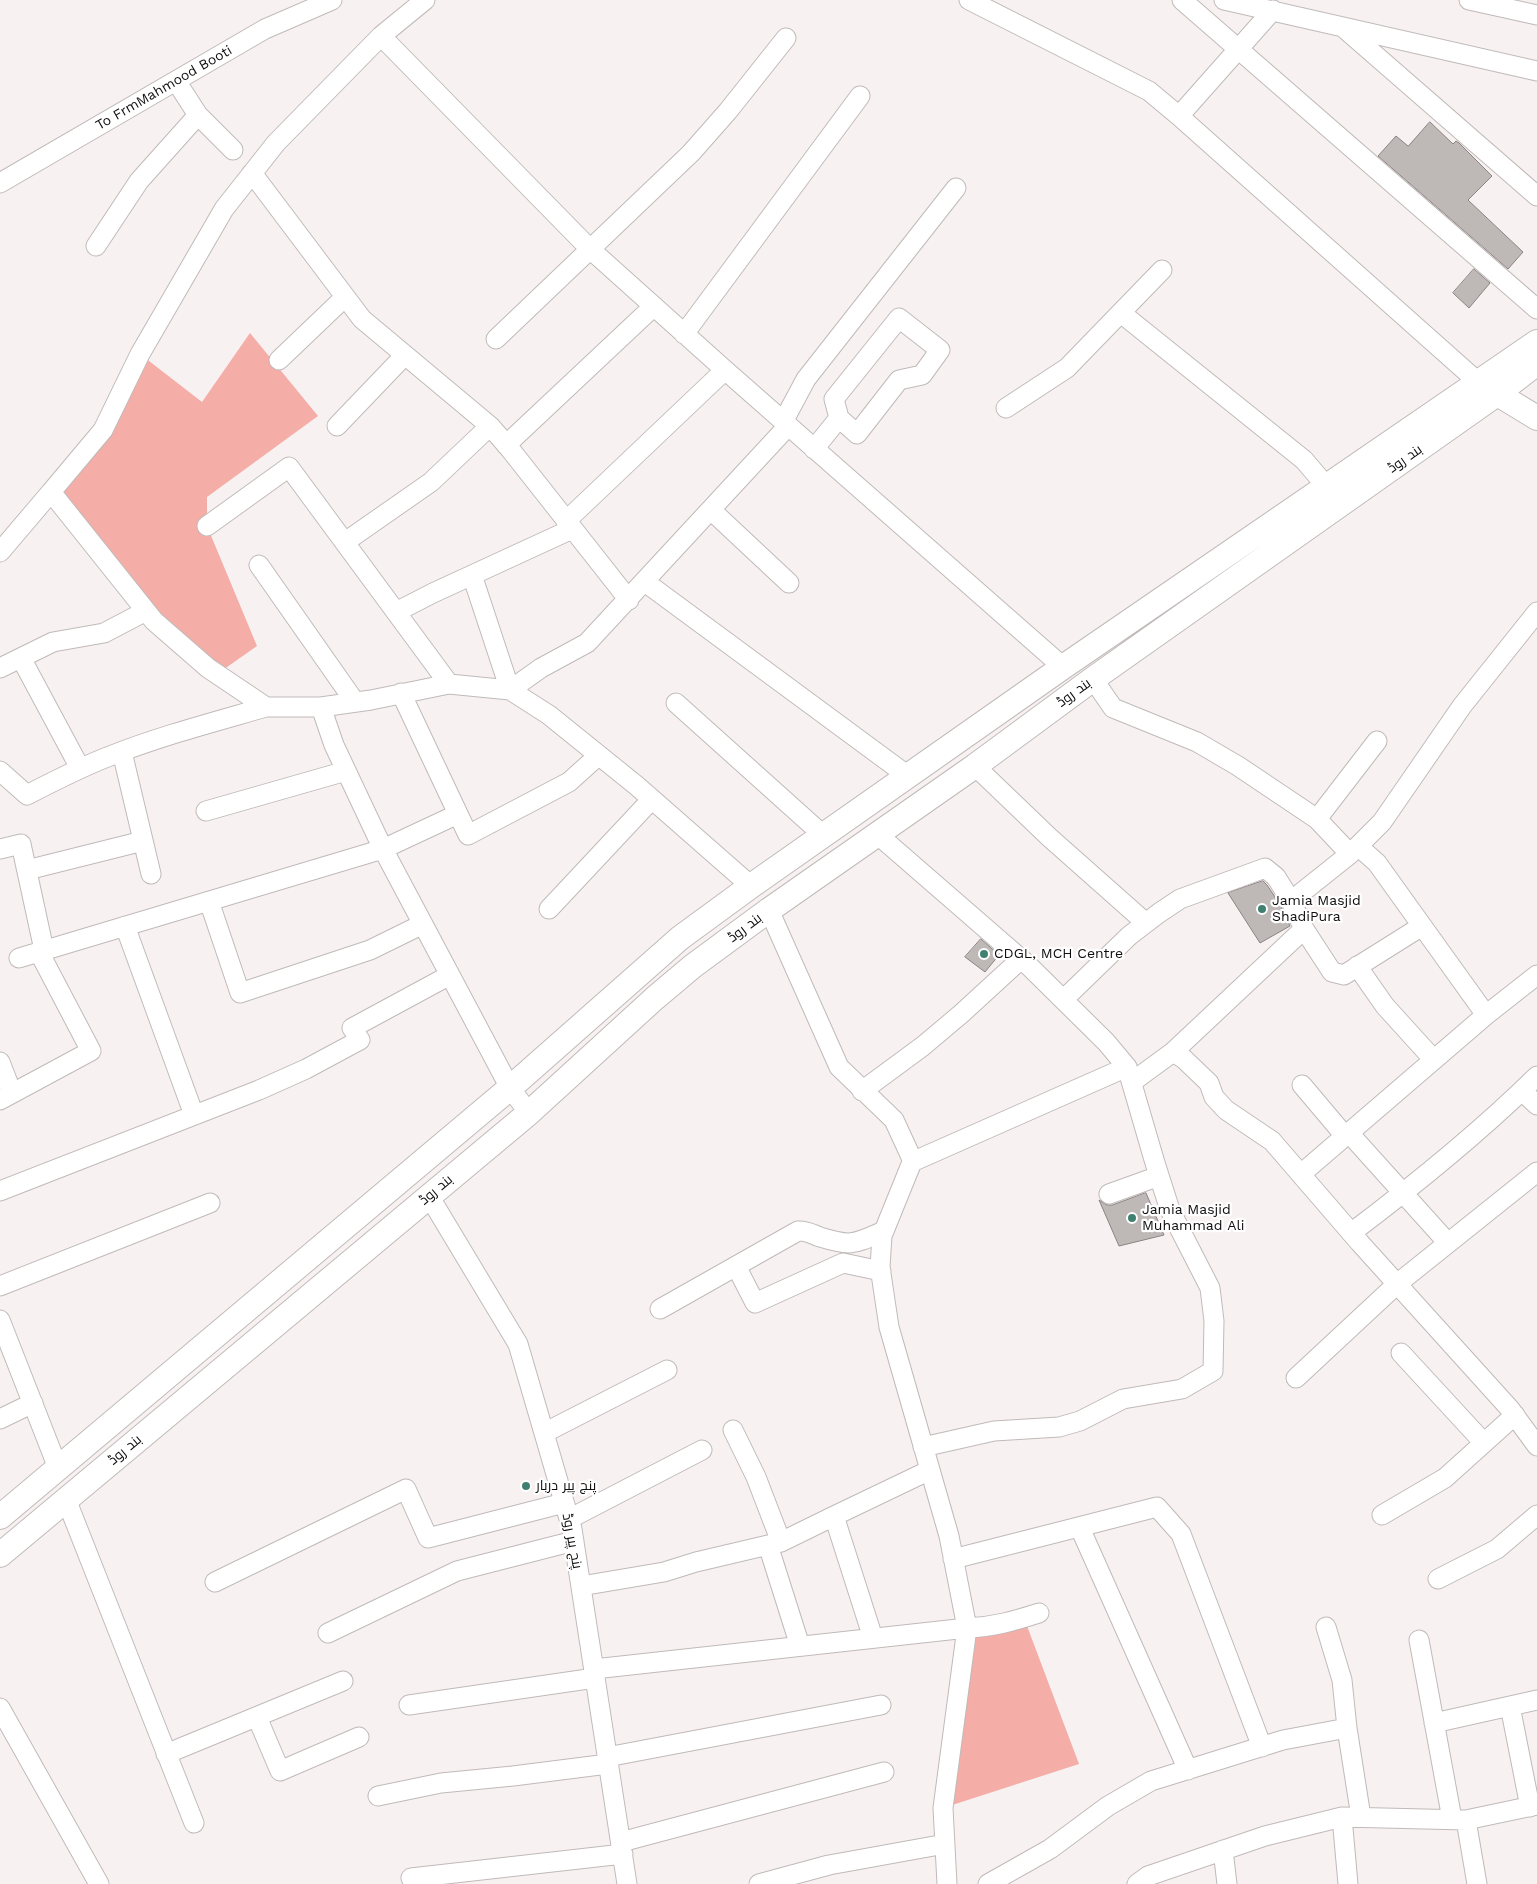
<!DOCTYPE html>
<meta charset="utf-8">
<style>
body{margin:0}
canvas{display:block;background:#f8f1f1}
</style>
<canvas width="1537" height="1884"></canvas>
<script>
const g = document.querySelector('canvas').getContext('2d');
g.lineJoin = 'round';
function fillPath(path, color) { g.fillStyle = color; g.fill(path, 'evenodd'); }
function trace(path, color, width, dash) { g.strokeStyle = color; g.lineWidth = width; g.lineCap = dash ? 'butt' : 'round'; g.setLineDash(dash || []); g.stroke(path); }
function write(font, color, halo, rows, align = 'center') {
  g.font = font + ' "Work Sans",Cairo,sans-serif'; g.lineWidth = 4.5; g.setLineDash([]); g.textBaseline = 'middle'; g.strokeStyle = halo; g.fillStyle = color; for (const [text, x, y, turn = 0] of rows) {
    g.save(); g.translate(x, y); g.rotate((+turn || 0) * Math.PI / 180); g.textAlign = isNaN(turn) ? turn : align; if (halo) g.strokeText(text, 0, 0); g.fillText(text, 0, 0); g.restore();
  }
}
const green = new Path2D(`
 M250 333 318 416 207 497V526L257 646 217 674 208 668 51 492 103 430 140 354 202 402Z
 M1024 1618 1079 1764 943 1808 967 1628Z`);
const building = new Path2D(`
 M1430 122 1453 144 1456 141 1459 143 1492 176 1468 200 1523 252 1508 269 1378 156 1396 136 1408 146Z
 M1474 269 1490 283 1469 308 1453 293Z
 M1263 881 1267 885 1281 906 1290 926 1260 943 1228 893Z
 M981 939 999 955 985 972 965 957Z
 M1146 1193 1164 1235 1119 1246 1099 1200 1107 1205H1112Z`);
const minor = new Path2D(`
 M969 0 1149 91 1179 116 1478 382
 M1182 0 1537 309
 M1224 0 1537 71
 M1469 0 1537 15
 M1344 28 1537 196
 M381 36 590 249 725 370 1063 667
 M176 81 198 115 233 150
 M1179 116 1273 10
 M252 173 362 319 490 426 510 449 629 600
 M0 183 265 29 332 0
 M96 246 139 181 198 115
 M1121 313 1304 460 1326 486
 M684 334 860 96
 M496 339 691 153 728 111 786 38
 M279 360 345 297
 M1006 408 1067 368 1162 270
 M783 422 806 379 956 188
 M337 426 405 355
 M506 445 654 306
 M814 449 839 418 834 399 899 318 940 350 922 375 899 380 857 434 839 418
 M51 492 103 430 140 354 224 209 276 143 381 36 425 0
 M711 510 789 583
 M566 521 725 370
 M207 526 289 467 449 684
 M345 542 431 482 490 426
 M0 552 51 492 154 621 208 668 266 707H321L371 700 449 684 510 690 549 715 637 786 751 886
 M259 565 355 702
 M472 575 510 690 541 668 587 643 788 426
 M645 582 908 776
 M396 612 433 593 572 529
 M21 658 80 768
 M0 668 53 642 104 633 146 611
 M1093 679 1113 708 1197 742 1238 766 1317 819 1350 854 1291 901 1304 929 1173 1052
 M401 693 468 835 569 782 599 755
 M676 703 823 835
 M321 707 334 745 383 849 510 1088 529 1113
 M122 752 151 874
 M975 766 1049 837 1146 923
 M0 771 27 795C54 781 81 767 110 756 160 736 214 722 266 707
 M206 811 346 771
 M1317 819 1377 741
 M877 834 1029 966 1106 1042 1127 1067 1155 1163 1170 1210 1210 1288 1214 1321 1213 1371 1182 1389 1123 1399 1080 1421 1059 1427 994 1431 923 1447
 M0 849 21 844 44 950
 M1350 854 1382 822 1462 706 1537 612
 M27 870 143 841
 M209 901 240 993 370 950 423 924
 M549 909 652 799
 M769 910 839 1067 894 1120 911 1157 912 1162 882 1236 880 1267 889 1327 949 1536 967 1628 943 1808 947 1884
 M125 926 194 1115
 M1304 929 1332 972 1344 975 1422 926
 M19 958 383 849 458 814
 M1357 966 1385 1006 1434 1060
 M1064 999 1129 936 1159 913 1180 899 1265 868 1276 877 1291 901
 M1486 1015 1537 975
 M0 1062 12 1093
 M1132 1082 1173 1052 1184 1059 1209 1083 1214 1097 1226 1110 1272 1141 1360 1243 1510 1409 1537 1446
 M1302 1085 1345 1136
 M862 1091 923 1046 961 1014 1021 959
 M1522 1091 1537 1105
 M0 1100 91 1051 39 952
 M1349 1133 1448 1243
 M912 1162 1127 1067
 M1301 1174 1486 1015 1377 863 1358 846
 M0 1191 259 1090 306 1069 360 1040 352 1028 450 975
 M1109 1194 1159 1176
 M429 1196 518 1344 572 1529 627 1884
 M1351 1233C1416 1184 1479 1133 1537 1076
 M736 1266 755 1303 843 1263 881 1271
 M0 1286 210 1203
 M660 1309 798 1231C806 1230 812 1234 820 1237 852 1247 854 1244 884 1231
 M0 1320 58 1468
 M1401 1353 1484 1443
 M1296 1378 1397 1284 1537 1172
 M0 1419 33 1403
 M733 1430 756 1477 781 1542
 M544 1433 667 1370
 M66 1499 194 1823
 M1382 1515 1445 1478 1515 1415
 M834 1516 930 1470
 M569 1519 702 1450
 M1080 1528 1188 1770
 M768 1545 800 1646
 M953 1559 1157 1507 1181 1534 1262 1747
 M1438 1579 1497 1549 1537 1515
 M215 1582 406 1489 428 1538 564 1503
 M581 1586 664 1572 696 1562 781 1542 834 1516 873 1638
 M1326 1627 1342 1680 1347 1728
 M328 1633 457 1571 574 1541
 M1419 1640 1452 1819
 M594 1669 967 1628C993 1627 1014 1621 1039 1613
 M409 1705 595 1678
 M1510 1706 1530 1807
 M0 1708 99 1884
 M257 1717 280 1771 359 1737
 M1434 1723 1537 1700
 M166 1754 343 1681
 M607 1757 881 1705
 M378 1796 441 1783 513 1776 608 1764
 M1342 1817 1348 1884
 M1466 1820 1537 1805
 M621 1842 884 1772
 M1223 1850 1227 1884
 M411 1878 623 1854
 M759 1884 829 1865 945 1844
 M988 1884 1050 1849 1108 1806 1151 1781 1283 1740 1347 1728 1361 1817
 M1137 1884 1148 1876 1265 1836 1342 1817 1466 1820 1477 1884`);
const major = new Path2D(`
 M1486 387 1537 418
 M0 1517 510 1088 680 938 751 886 1063 667 1537 342
 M0 1555 529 1113 655 998 693 966 769 910 975 766 1093 679 1497 394 1537 363`);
const markers = [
 [1262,909,5,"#408070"],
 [984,954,5,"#408070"],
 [1132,1218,5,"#408070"],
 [526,1486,5,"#408070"]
];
const streetNames = [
 ["To FrmMahmood Booti",164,88,-30],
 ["بند روڈ",1405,459,-35],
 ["بند روڈ",1074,693,-36],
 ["بند روڈ",745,928,-37],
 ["بند روڈ",436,1190,-40],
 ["بند روڈ",125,1450,-40],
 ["پنج پیر روڈ",572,1541,79]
];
const poiNames = [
 ["Jamia Masjid",1272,901],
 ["ShadiPura",1272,917],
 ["CDGL, MCH Centre",994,954],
 ["Jamia Masjid",1142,1210],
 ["Muhammad Ali",1142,1226],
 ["پنج پیر دربار",536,1486]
];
fillPath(green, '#f4ada7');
fillPath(building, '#beb8b7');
trace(building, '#8a8483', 1);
trace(minor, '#c0bab9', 21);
trace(major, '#c0bab9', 26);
trace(minor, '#fff', 19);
trace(major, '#fff', 24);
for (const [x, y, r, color] of markers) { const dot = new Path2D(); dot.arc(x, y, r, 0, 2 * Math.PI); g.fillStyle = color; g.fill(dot); trace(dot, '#fff', 2); }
write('14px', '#0f0d0d', '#fff', streetNames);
write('14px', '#0f0d0d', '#fff', poiNames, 'left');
</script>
